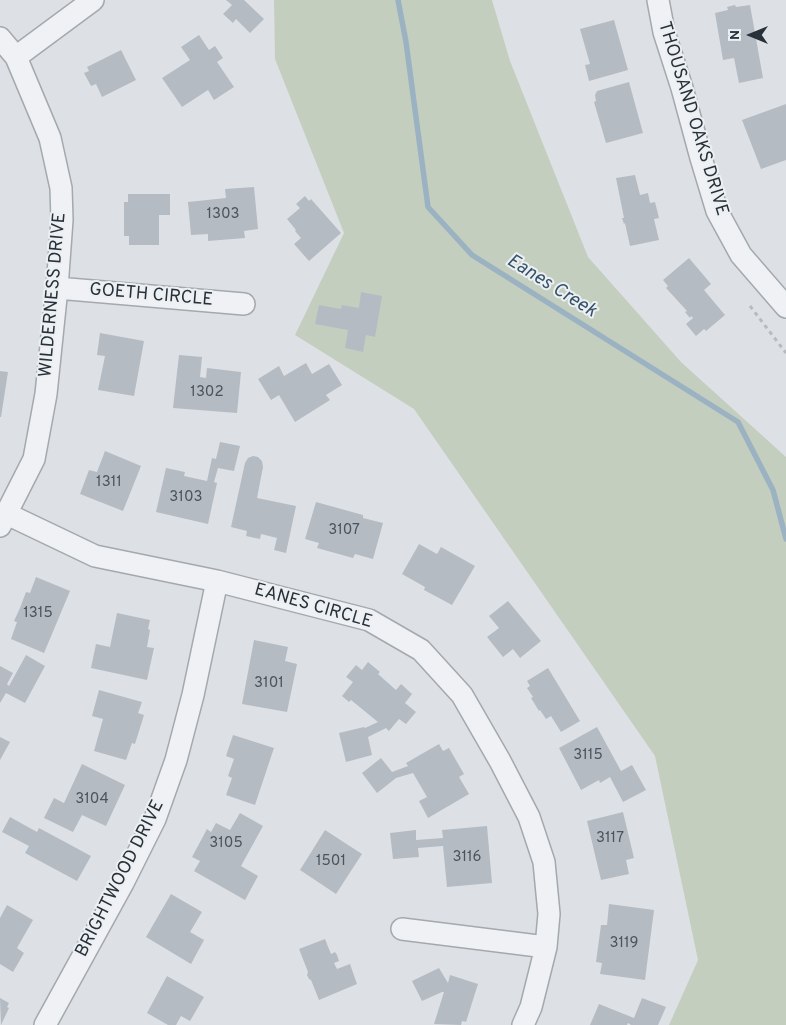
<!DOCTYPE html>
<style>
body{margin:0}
#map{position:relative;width:786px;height:1025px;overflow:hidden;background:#dde1e5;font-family:Overpass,sans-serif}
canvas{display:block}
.north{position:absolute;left:726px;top:10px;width:50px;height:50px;-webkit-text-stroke:4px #ecf0f3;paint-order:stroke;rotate:270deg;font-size:14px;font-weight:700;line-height:20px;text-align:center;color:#28313a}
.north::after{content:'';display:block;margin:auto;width:18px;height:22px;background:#28313a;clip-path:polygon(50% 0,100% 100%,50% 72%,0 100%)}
</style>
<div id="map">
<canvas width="786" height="1025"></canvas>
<div class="north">N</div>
</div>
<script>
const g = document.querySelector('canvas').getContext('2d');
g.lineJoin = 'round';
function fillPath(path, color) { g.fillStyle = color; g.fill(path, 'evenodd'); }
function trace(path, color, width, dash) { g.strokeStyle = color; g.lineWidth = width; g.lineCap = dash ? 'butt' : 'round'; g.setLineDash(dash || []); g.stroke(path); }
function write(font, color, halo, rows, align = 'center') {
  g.font = font + ' Overpass,sans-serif'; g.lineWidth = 4; g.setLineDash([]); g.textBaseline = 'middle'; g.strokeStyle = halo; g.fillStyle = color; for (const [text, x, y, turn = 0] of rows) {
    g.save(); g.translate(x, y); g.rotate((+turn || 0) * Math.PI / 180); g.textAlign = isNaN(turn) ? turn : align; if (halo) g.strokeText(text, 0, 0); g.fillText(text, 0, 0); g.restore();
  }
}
const green = new Path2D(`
 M274 0H492L510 61 588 257 681 362 786 457V1025H669L698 960 655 756 414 409 295 335 344 233 275 59Z`);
const stream = new Path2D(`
 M398 0 406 42 428 207 472 255 738 422 773 490 786 539`);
const building = new Path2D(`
 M226 0H244L264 19 250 33 236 19 233 23 223 14 232 5Z
 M735 5 736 7 750 5 763 78 739 83 734 58 723 60 715 13 728 10 727 7Z
 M614 20 628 70 589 81 585 65 590 64 580 29Z
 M199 35 209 50 215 46 223 58 217 62 234 87 214 100 208 90 182 107 162 78 190 60 181 47Z
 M121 50 136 80 102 97 96 84 91 86 84 73 89 71 87 67Z
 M629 82 643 133 606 143 594 102 596 101 595 95 597 91Z
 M786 104V160L761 169 742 120Z
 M635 175 640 195 648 193 650 203 655 202 659 218 654 219 659 240 630 246 625 223 624 224 622 218H624L616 178Z
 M254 187 258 229 244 231 245 238 208 241V234L191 235 188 202 226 198 225 189Z
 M128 194H170V215H159V245H129V236H124V202H128Z
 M305 196 309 201 311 199 341 233 309 261 294 244 301 238 295 231 296 230 287 219 300 208 296 204Z
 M689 258 711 284 704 290 725 315 706 331 704 329 696 336 686 324 693 318 691 316 690 318 685 312 687 311 666 288 668 286 663 280Z
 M361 292 382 296 375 337 366 335 363 352 345 348 348 330 315 324 319 305 341 309 342 305 359 308Z
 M100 333 144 341 134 396 98 390 105 356 97 355Z
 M179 355 202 357 200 377 206 378 207 368 241 372 237 413 173 408Z
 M306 363 312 374 329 364 342 385 326 395 330 400 295 422 279 395 271 400 258 379 279 366 284 376Z
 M0 371 8 372 1 417H0Z
 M220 442 240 446 234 471 218 468 214 482 217 483 208 524 156 512 166 468 185 472 184 476 207 481 212 458 216 459Z
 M105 451 141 466 123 511 80 494 89 470 97 472Z
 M253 456 258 457 262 461 263 467 257 498 296 506 286 553 274 550 277 538 261 534 260 539 246 536 247 531 231 527 245 463 248 458Z
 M316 502 363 515V518L383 523 373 559 355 554 353 558 317 548 319 543 305 539Z
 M419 544 437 554 441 547 475 566 452 605 424 590 425 587 402 574Z
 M36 577 70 591 44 653 11 639 17 622 14 621 20 608 26 592 30 593Z
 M508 601 541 641 520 658 513 649 503 657 487 637 499 628 489 616Z
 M117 613 150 620 148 629 150 630 147 647 154 648 147 680 91 668 96 644 110 647Z
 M254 640 288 647 285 661 297 664 287 712 242 704Z
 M26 655 45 666 25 703 6 693 0 703V666L13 673 7 684 9 686Z
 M368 662 380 672 378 674 396 690 401 684 412 694 405 703 416 712 406 724 399 719 389 731 386 728 368 737 372 755 346 762 339 733 364 727 365 728 378 722 351 700 349 702 342 696 353 682 346 677 356 665 362 670Z
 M548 668 580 721 561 732 551 716 546 719 540 710 539 711 531 698 533 697 527 688 530 686 527 681Z
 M99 690 142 702 138 713 144 715 135 744 132 743 126 760 94 751 103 719 92 716Z
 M597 727 621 771 632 765 646 790 623 802 610 777 600 783 599 780 581 790 559 748Z
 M233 735 274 748 255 805 226 795 232 778 228 776 234 759 226 756Z
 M0 737 10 742 0 760Z
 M439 744 443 751 449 748 464 774 459 777 469 794 428 818 419 801 427 797 413 773 396 778 377 793 362 773 381 758 392 772 408 766 406 763Z
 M82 764 125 785 106 826 82 815 73 832 44 818 54 798 64 803Z
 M623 812 634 858 626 860 629 874 601 880 587 821Z
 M240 813 263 826 241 866 258 876 245 900 194 871 200 861 192 857 207 829 211 832 216 823 230 830Z
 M10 817 37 832 39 828 91 856 77 881 25 853 29 846 2 832Z
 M487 826 492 883 447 887 443 846 418 848 419 857 393 859 390 833 416 830V840L443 838 442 830Z
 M325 830 362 854 336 894 300 870Z
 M171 894 202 912 190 932 204 940 191 964 146 937Z
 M609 904 654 910 645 980 600 974 602 963 596 962 601 925H607Z
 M7 905 33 920 17 948 24 953 13 972 0 964V918Z
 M325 939 331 954 335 952 337 955 339 961 334 963 337 969 350 964 357 984 319 1000 311 980 309 979 307 975 308 972 299 949Z
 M439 968 448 983 450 975 478 984 466 1022 462 1021 461 1025 434 1024 444 992H442L422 1001 412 981Z
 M167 976 204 997 190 1021 181 1016 176 1025H168L147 1013Z
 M0 998 9 1003 7 1007 9 1008 1 1025Z
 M642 998 666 1007 658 1025H631L628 1023 627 1025H590L599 1004 634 1018Z`);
const path = new Path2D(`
 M750 306 786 353`);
const minor = new Path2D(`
 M658 0 664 32 682 88 701 158 717 211 741 255 786 307
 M0 38 16 57 50 138 61 188 62 220 57 288 46 394 34 459 0 526
 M16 57 93 0
 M57 288 244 304
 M7 514 95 556 217 581 369 620 421 650 462 695 500 761 529 817 544 862 549 914 546 947 531 1007 523 1025
 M402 929 546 947
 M45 1025 123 883 155 819 176 760 193 695 217 581`);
const numberNames = [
 ["1303",223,215],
 ["1302",207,393],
 ["1311",109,483],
 ["3103",186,498],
 ["3107",344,531],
 ["1315",38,614],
 ["3101",269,684],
 ["3115",588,756],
 ["3104",92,800],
 ["3117",610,839],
 ["3105",226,844],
 ["3116",467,858],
 ["1501",331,862],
 ["3119",624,944]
];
const streetNames = [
 ["THOUSAND OAKS DRIVE",692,119,73],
 ["WILDERNESS DRIVE",54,295,-85],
 ["GOETH CIRCLE",151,296,5],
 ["EANES CIRCLE",313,607,16],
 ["BRIGHTWOOD DRIVE",121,879,-63]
];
const waterNames = [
 ["Eanes Creek",551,287,32]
];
fillPath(green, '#c4cebf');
trace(stream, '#9bb2c2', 5.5);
fillPath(building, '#b5bbc2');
trace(minor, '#a3a9ae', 24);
trace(path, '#b7bbc0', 3, [4, 4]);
trace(minor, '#eff1f4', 21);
write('15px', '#4b545c', null, numberNames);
write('18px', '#28313a', '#ecf0f3', streetNames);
write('italic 19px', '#36536a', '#ecf0f3', waterNames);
</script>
